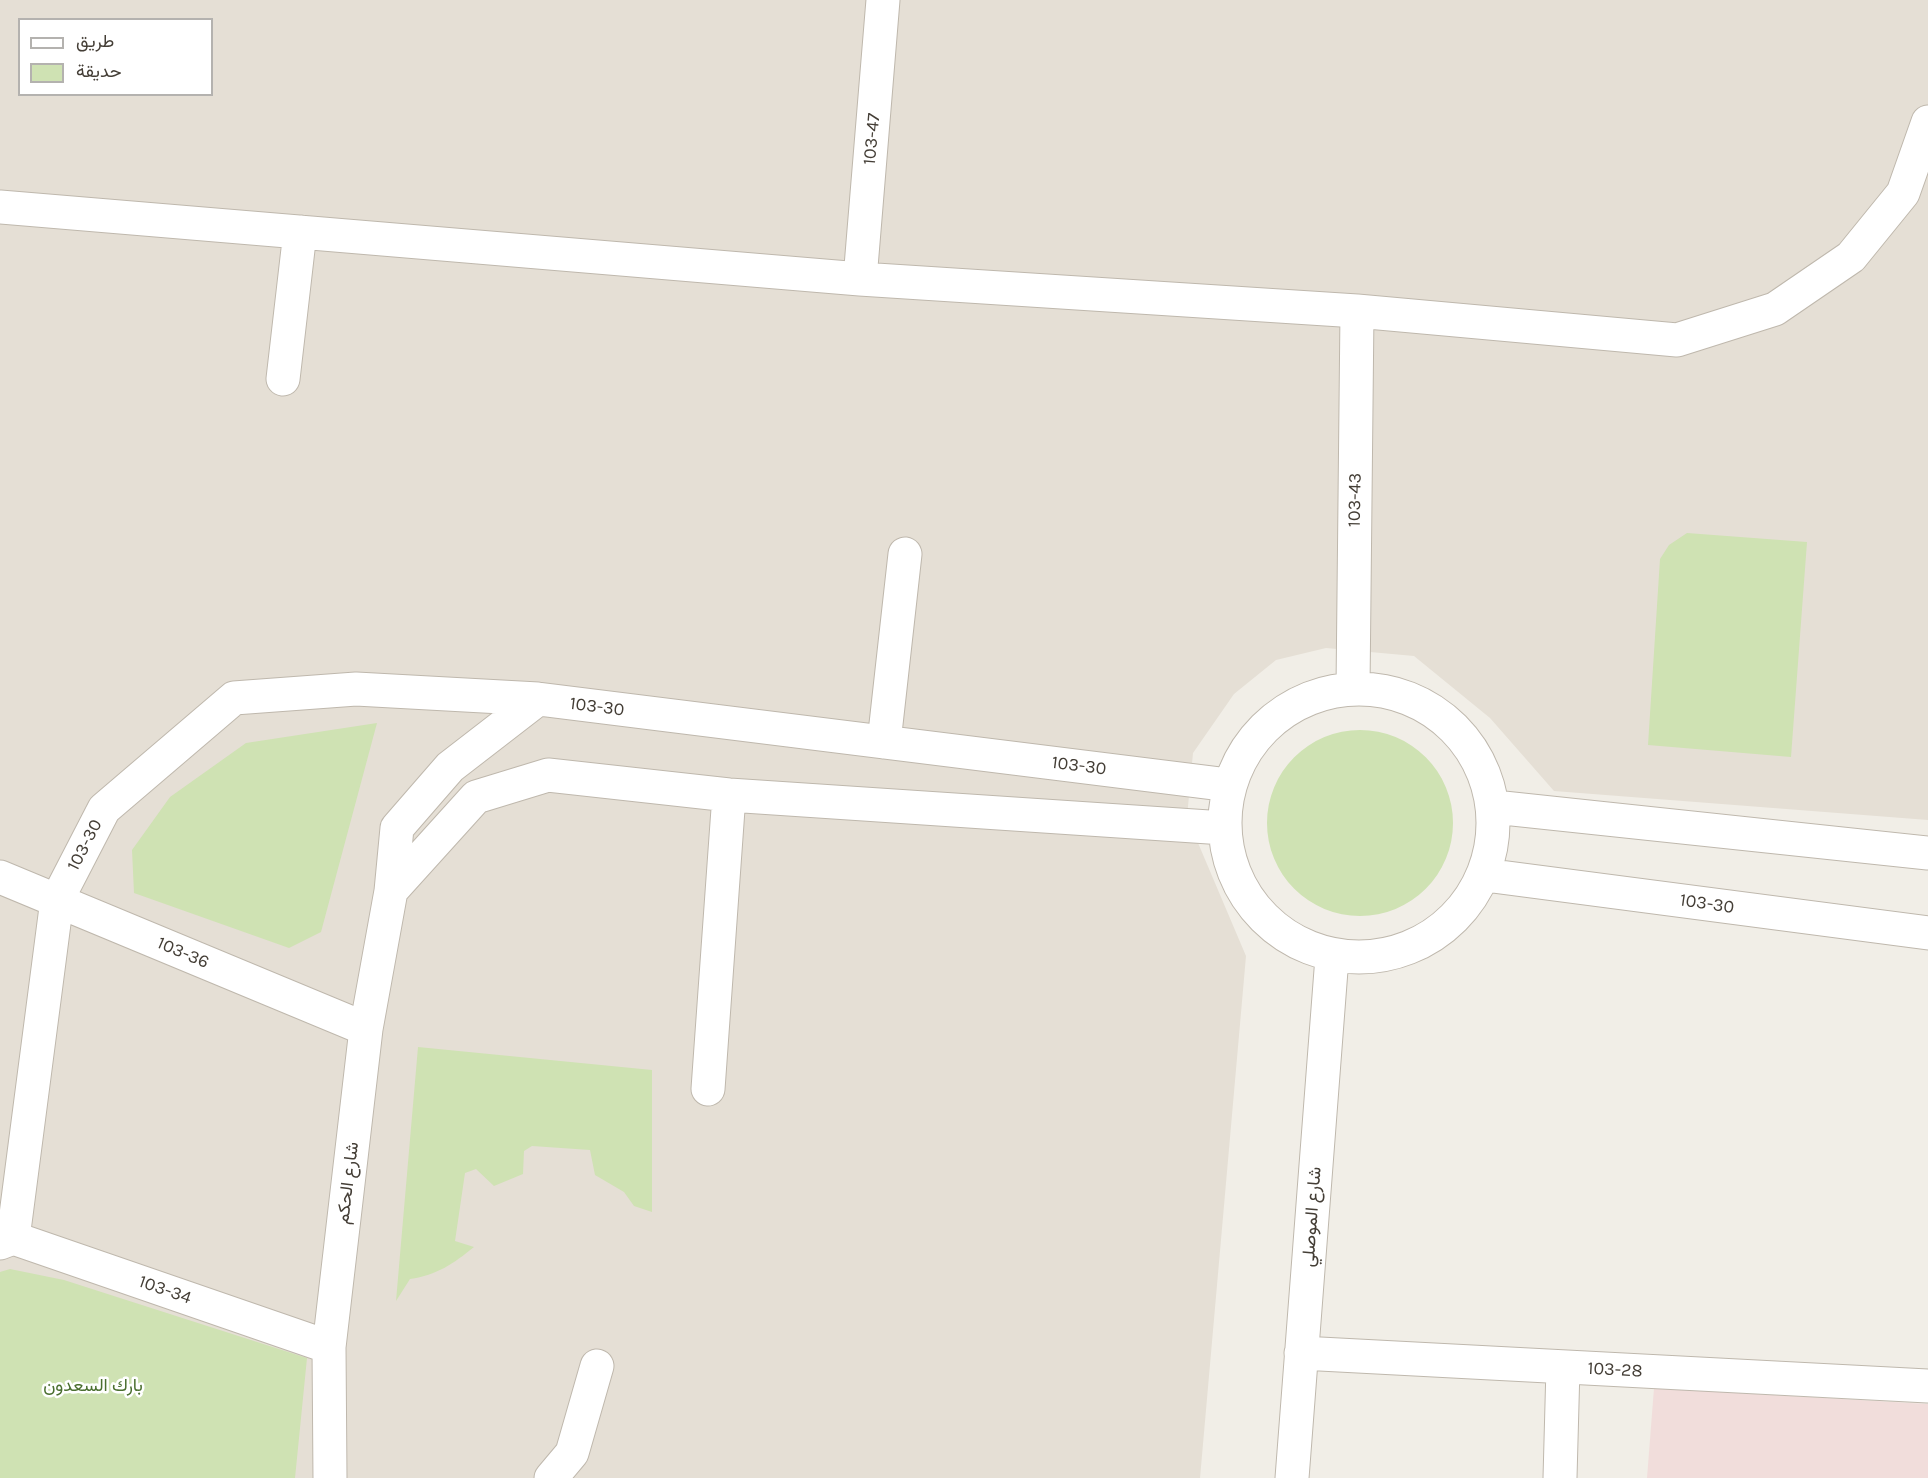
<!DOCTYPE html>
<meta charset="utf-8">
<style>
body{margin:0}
#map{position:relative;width:1928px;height:1478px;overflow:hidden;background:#f1eee7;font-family:Karla,Vazirmatn,sans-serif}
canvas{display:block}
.legend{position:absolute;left:18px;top:18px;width:195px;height:78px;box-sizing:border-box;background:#fff;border:2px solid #b4b2af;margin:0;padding:8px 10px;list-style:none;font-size:18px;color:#443e36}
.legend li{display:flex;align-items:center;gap:12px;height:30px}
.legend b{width:30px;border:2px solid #b4b2af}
</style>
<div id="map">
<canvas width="1928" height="1478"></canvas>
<ul class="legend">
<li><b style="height:8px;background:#fff"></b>طريق</li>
<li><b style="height:16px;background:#cfe2b3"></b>حديقة</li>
</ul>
</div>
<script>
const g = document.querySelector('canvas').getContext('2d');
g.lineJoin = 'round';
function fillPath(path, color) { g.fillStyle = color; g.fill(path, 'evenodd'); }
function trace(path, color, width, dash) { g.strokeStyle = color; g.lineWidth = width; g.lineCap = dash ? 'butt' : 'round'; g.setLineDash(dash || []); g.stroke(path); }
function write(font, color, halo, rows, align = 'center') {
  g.font = font + ' Karla,Vazirmatn,sans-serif'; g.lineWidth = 5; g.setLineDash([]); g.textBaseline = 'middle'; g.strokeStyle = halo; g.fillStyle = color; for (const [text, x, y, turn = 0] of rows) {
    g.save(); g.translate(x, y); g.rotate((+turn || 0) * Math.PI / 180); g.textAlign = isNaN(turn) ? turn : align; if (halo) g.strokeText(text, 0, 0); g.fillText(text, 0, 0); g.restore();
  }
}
const residential = new Path2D(`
 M0 0H1928V820L1554 791 1490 718 1414 656 1326 648 1276 660 1234 694 1193 753 1187 817 1246 956 1200 1478H0ZM20 20H212V94H20Z`);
const medical = new Path2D(`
 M1654 1388 1928 1404V1478H1647Z`);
const green = new Path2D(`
 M1687 533 1807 542 1791 757 1648 745 1660 559 1669 545Z
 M377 723 321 932 289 948 134 893 132 850 170 797 246 743Z
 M1267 823a93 93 0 1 1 186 0a93 93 0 1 1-186 0Z
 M418 1047 652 1070V1212L634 1206 624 1192 595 1175 590 1150 532 1146 524 1151 523 1174 494 1186 476 1169 465 1173 455 1241 474 1247C453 1264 437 1275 410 1279L396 1301Z
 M10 1269 64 1280 307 1358 295 1478H0V1272Z`);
const minor = new Path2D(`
 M0 207 860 279 1357 311 1677 340 1775 309 1851 257 1903 193 1928 122
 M860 279 883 0
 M283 379 300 232
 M1353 688 1357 311
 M1225 823a134 134 0 1 1 268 0a134 134 0 1 1-268 0Z
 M884 742 905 554
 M1494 807 1928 853
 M1485 875 1928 933
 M0 877 366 1029
 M391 891 476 797 548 775 729 795 1224 828
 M708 1089 729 795
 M13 1238 57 900 104 809 234 698 356 689 538 699 1229 785
 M0 1243 13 1238 329 1347
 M1301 1353 1928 1386
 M330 1478 329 1347 366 1029 391 891 397 828 450 767 538 699
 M551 1478 572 1453 597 1366
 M1292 1478 1332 957
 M1560 1478 1563 1367`);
const streetNames = [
 ["103-47",872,139,-85],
 ["103-43",1355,500,-89],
 ["103-30",597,707,7],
 ["103-30",1079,766,7],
 ["103-30",85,845,-63],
 ["103-30",1707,904,8],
 ["103-36",183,953,23],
 ["شارع الحكم",348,1183,-83],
 ["شارع الموصلي",1312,1217,-86],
 ["103-34",165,1290,19],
 ["103-28",1615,1370,3]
];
const parkNames = [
 ["بارك السعدون",93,1386]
];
fillPath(residential, '#e5dfd5');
fillPath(medical, '#f1dddb');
fillPath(green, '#cfe2b3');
trace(minor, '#bfb8ad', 35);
trace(minor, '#fff', 33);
write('18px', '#443e36', '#fff', streetNames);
write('18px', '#4b6f30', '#fff', parkNames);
</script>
